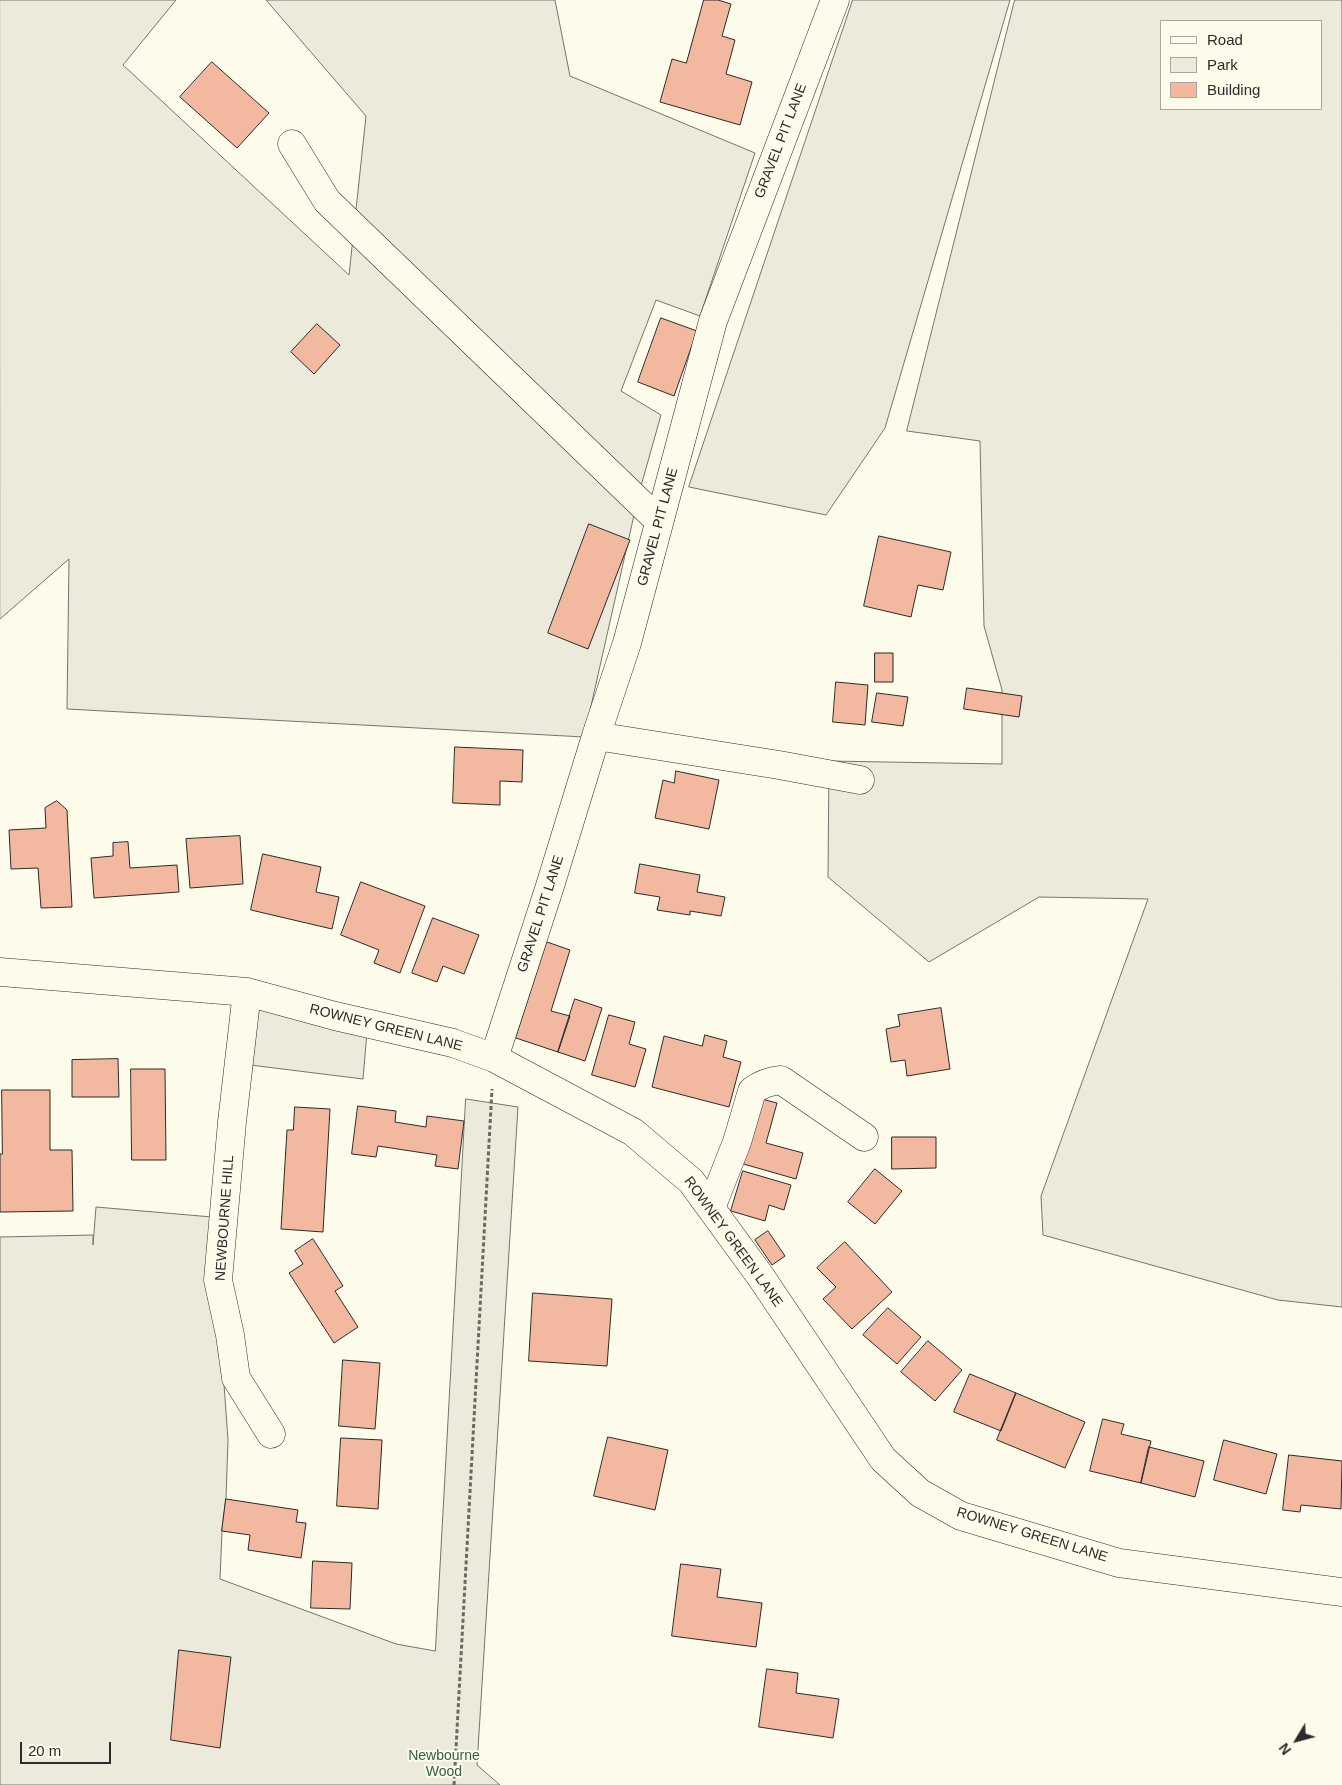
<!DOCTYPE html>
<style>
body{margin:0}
#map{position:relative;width:1342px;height:1785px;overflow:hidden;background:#fdfbea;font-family:Arial,sans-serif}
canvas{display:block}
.legend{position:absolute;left:1160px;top:20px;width:162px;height:90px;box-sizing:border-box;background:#fdfbea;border:1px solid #a9a89e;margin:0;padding:6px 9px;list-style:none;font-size:15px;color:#2b2b2b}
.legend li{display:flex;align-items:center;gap:10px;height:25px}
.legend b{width:25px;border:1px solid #a9a89e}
.north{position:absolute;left:1272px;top:1715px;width:50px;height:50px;-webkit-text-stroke:4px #fdfbea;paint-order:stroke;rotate:233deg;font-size:14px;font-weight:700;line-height:20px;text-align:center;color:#2b2b2b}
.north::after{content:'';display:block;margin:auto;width:18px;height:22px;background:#2b2b2b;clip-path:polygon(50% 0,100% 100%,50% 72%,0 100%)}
.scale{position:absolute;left:20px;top:1742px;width:91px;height:22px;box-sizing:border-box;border:2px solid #2b2b2b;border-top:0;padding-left:6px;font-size:15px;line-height:18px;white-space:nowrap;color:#2b2b2b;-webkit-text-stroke:4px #fdfbea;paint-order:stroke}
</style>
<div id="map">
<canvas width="1342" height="1785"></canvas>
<ul class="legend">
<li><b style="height:6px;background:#fdfbea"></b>Road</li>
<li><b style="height:14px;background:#ecebdb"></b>Park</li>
<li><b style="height:14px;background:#f2b8a0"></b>Building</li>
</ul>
<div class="north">N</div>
<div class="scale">20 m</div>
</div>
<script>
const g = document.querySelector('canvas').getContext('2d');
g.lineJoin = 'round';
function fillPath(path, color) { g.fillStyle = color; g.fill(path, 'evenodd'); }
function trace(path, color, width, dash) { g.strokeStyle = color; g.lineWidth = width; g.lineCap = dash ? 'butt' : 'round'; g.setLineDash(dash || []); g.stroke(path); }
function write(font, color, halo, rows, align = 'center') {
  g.font = font + ' Arial,sans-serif'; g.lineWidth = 4; g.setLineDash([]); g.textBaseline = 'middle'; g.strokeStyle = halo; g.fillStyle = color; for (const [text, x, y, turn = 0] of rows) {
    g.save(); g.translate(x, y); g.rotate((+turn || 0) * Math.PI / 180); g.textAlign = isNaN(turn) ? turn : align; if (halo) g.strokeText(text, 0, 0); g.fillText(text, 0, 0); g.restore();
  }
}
const green = new Path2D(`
 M0 0H176L123 65 349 275 366 116 266 0H555L570 76 755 153 700 316 656 300 621 391 661 415 639 493 584 737 67 709 69 559 0 619Z
 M853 0H1010L885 428 826 515 689 487Z
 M1015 0H1342V1307L1278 1300 1043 1235 1041 1196 1148 899 1039 897 929 962 828 877 829 761 1002 764V690L984 626 980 441 907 431ZM1161 21H1321V109H1161Z
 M255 1002 367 1032 363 1079 250 1065Z
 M466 1099 518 1107 477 1765 500 1785H0V1237L93 1235V1245L96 1207 212 1217 228 1440 226 1499 222 1531 220 1579 396 1644 435 1651Z`);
const building = new Path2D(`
 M704 0H718L731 4 722 36 735 40 726 74 752 82 740 125 660 102 672 59 686 63Z
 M212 62 269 113 237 148 180 97Z
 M661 318 697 331 674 396 638 382Z
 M317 324 340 345 314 374 291 352Z
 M589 524 630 540 588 649 548 633Z
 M879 536 951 552 943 590 918 585 911 617 864 606Z
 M875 653H893V682H875Z
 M836 682 868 685 865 725 833 722Z
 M967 688 1022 696 1019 717 964 709Z
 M877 693 908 697 903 726 872 722Z
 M455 747 523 750 522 782 500 781V805L453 803Z
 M676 771 719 780 709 829 655 818 663 780 674 783Z
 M57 801 67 810 72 907 41 908 38 868 11 869 9 830 46 828 45 808Z
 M240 836 243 884 190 888 186 839Z
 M128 842 130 868 177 865 179 892 94 898 91 858 113 856V843Z
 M263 854 321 867 316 892 339 897 332 929 251 910Z
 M640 864 700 875 697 892 725 897 721 916 690 911V915L657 910 660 897 635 893Z
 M361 882 425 906 400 973 374 963 379 950 341 935Z
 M433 918 479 935 464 974 443 966 437 982 412 973Z
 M547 942 570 950 551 1011 570 1016 558 1052 516 1038Z
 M575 999 602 1008 585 1061 558 1052Z
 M941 1008 950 1069 907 1076 905 1060 891 1062 886 1029 900 1026 898 1015Z
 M609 1015 635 1022 629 1044 646 1049 635 1087 592 1075Z
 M705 1035 727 1041 723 1057 741 1062 729 1107 652 1087 664 1036 702 1046Z
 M118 1059 119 1097H72V1060Z
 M131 1069H165L166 1160H132Z
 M2 1090H50V1150H72L73 1211 0 1212V1154H2Z
 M758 1098 777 1103 766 1143 803 1153 796 1179 740 1163Z
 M358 1106 396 1111 395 1122 426 1127 427 1116 464 1121 458 1169 435 1166 437 1155 378 1146 376 1157 352 1154Z
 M295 1107 330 1109 323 1232 281 1229 287 1130H293Z
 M892 1137H936V1168L892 1169Z
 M875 1169 902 1191 875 1224 848 1202Z
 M743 1171 791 1185 784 1210 769 1205 765 1221 731 1211Z
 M768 1231 785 1256 772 1265 755 1240Z
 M313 1239 343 1286 335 1291 358 1327 334 1343 289 1273 303 1264 295 1251Z
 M845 1242 892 1292 852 1329 823 1299 836 1287 817 1268Z
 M533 1293 612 1299 607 1366 529 1361Z
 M888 1308 921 1337 897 1364 863 1335Z
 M928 1341 962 1370 935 1401 901 1372Z
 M343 1360 380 1363 375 1429 339 1426Z
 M970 1374 1016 1393 1001 1431 954 1412Z
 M1016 1393 1085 1422 1065 1468 997 1440Z
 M1103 1419 1124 1424 1121 1434 1151 1441 1141 1483 1090 1471Z
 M608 1437 668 1450 655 1510 594 1496Z
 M341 1438 382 1440 378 1509 337 1506Z
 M1224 1440 1277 1454 1266 1494 1214 1480Z
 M1149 1447 1204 1461 1195 1497 1141 1483Z
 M1289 1455 1342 1461 1341 1509 1301 1505 1300 1512 1283 1510Z
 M226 1499 298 1510 296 1522 306 1523 301 1558 248 1550 250 1535 222 1531Z
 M313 1561 352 1563 350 1609 311 1608Z
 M681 1564 721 1569 717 1597 762 1603 756 1647 672 1636Z
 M179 1650 231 1657 220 1748 171 1740Z
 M767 1669 798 1673 796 1693 839 1699 833 1738 759 1727Z`);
const path = new Path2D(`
 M454 1785 492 1089`);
const minor = new Path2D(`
 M292 144 327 201 659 521
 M596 736 779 765 860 780
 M0 972 247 992 335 1016 453 1043 494 1058 633 1132 691 1181 761 1277 883 1459 920 1493 961 1516 1119 1563 1342 1592
 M247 992 232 1122 218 1280 230 1335 236 1378 271 1434
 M494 1058 550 886 596 736 627 643 713 321 835 0
 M711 1208 737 1142 752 1091C761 1084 770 1081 781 1080L864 1137`);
const streetNames = [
 ["GRAVEL PIT LANE",781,141,-69],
 ["GRAVEL PIT LANE",658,527,-75],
 ["GRAVEL PIT LANE",541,914,-72],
 ["ROWNEY GREEN LANE",386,1028,14],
 ["NEWBOURNE HILL",225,1218,-86],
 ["ROWNEY GREEN LANE",733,1242,54],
 ["ROWNEY GREEN LANE",1032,1535,17]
];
const parkNames = [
 ["Newbourne",444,1756],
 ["Wood",444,1772]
];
fillPath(green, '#ecebdb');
trace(green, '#74746e', 1);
fillPath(building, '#f2b8a0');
trace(building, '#2b2b2b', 1);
trace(minor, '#2b2b2b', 29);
trace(path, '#6a6964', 3, [4, 2.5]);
trace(minor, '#fdfbea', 28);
write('14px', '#2b2b2b', '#fdfbea', streetNames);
write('14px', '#34623c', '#fdfbea', parkNames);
</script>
